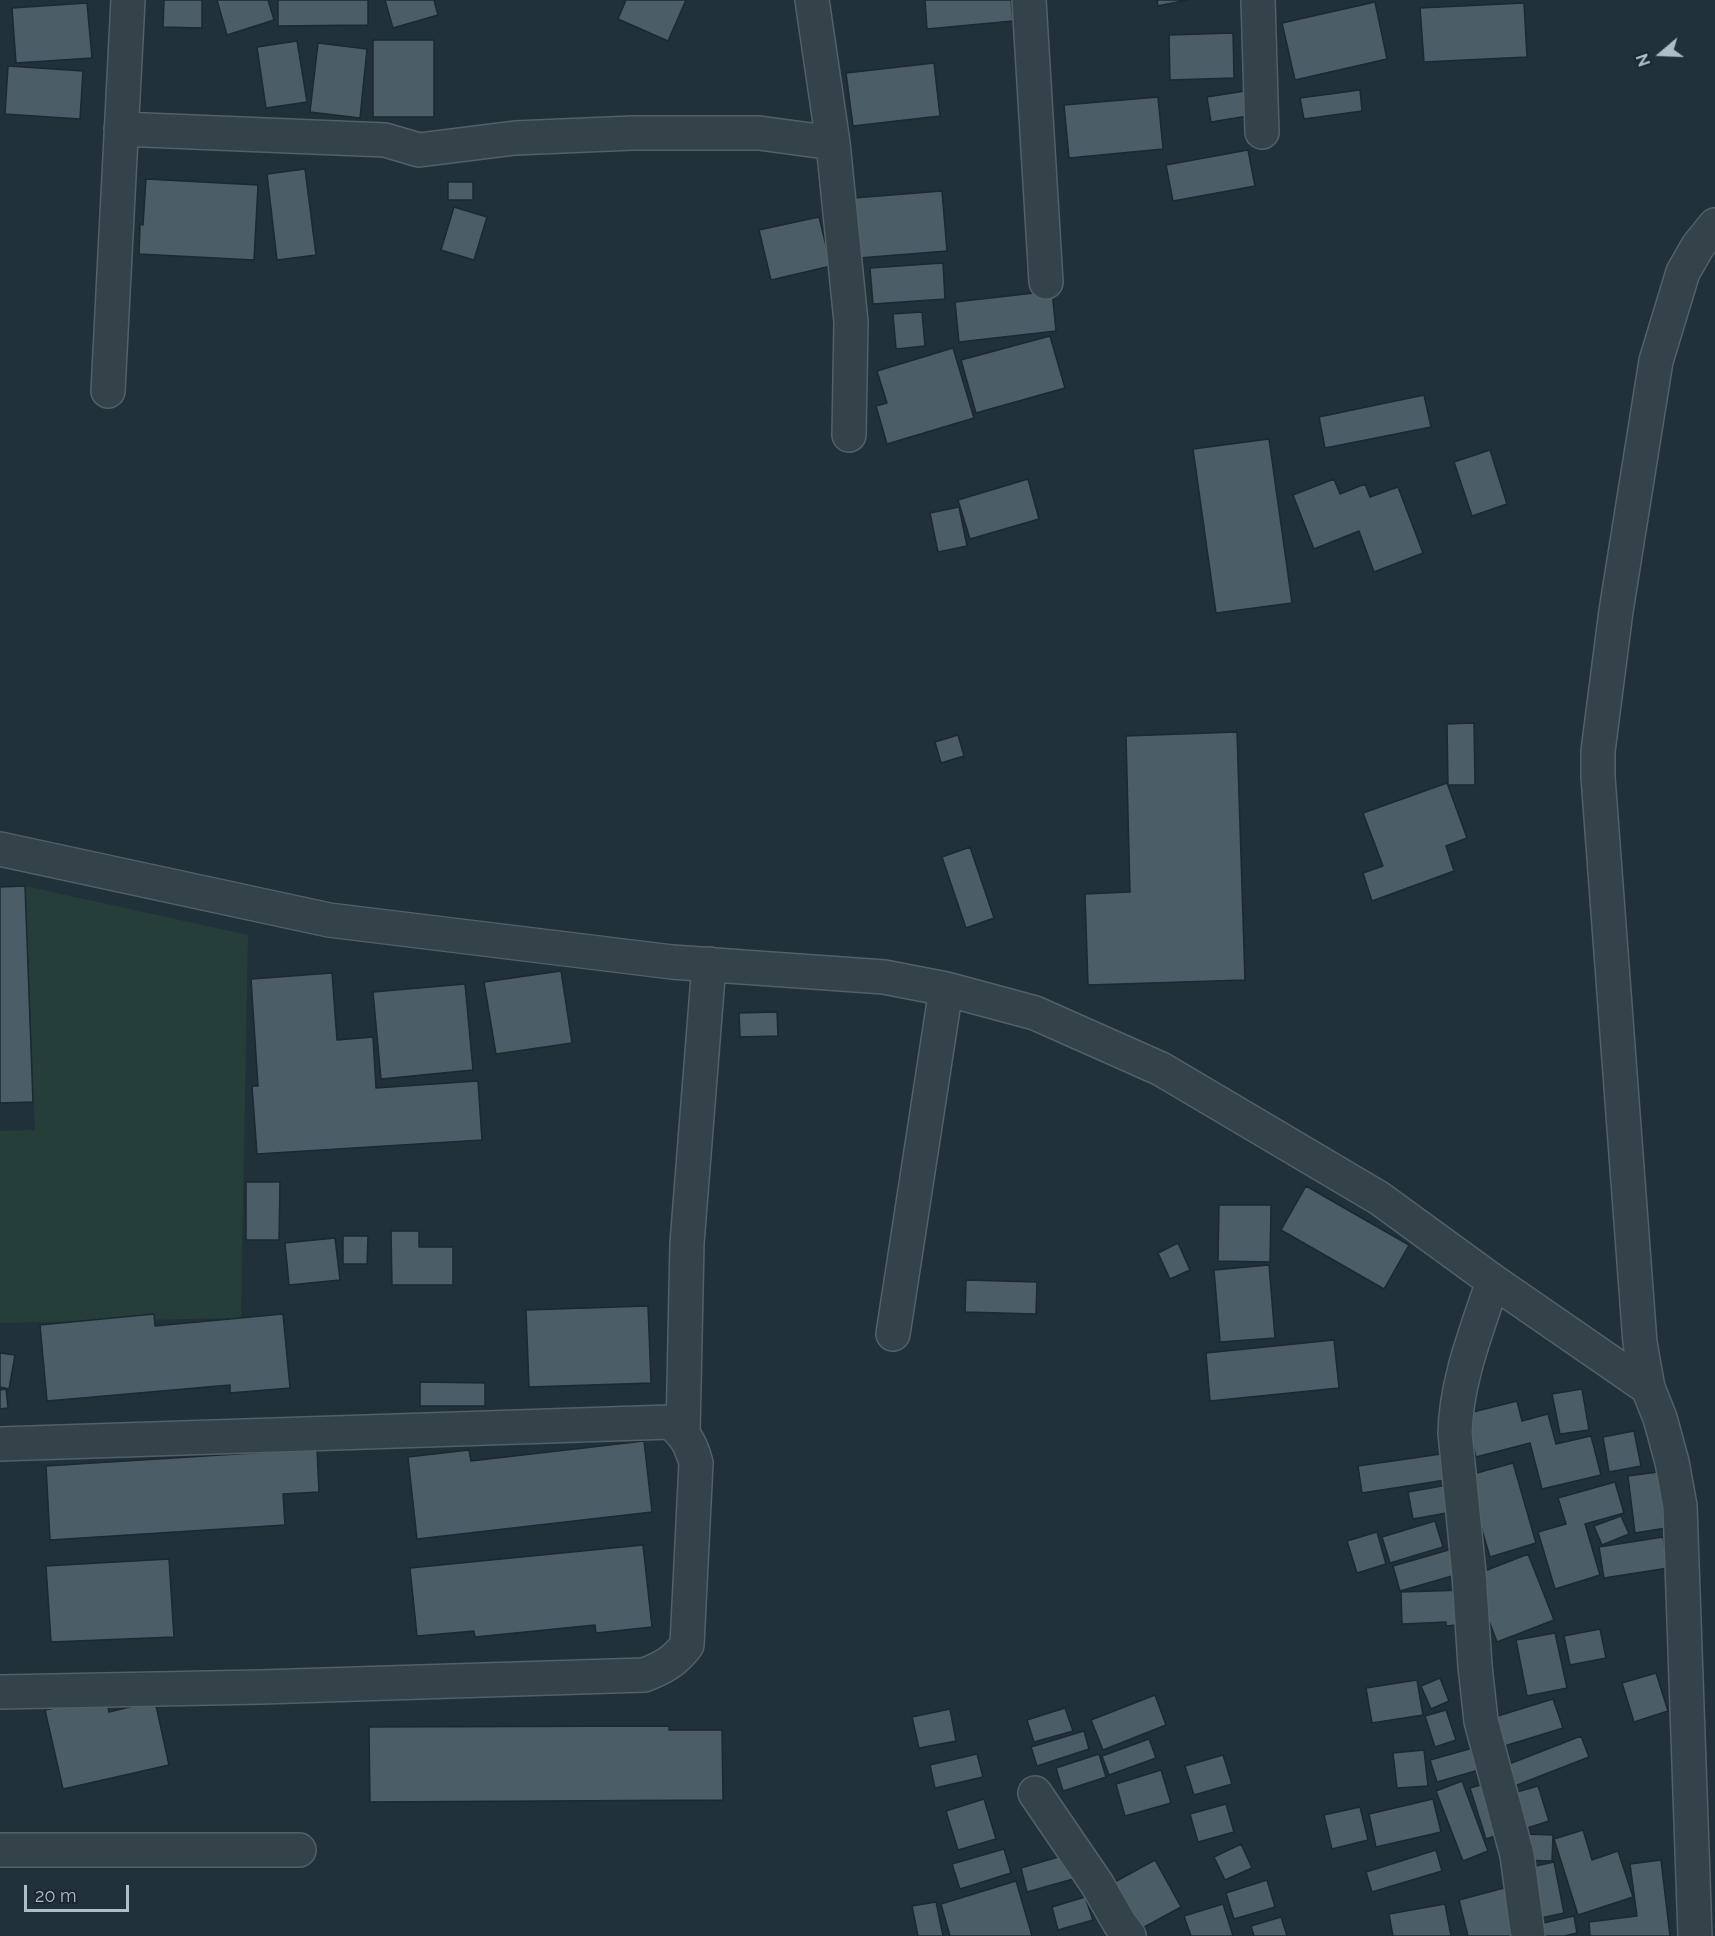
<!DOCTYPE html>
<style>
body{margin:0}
#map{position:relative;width:1715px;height:1936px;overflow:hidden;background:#203139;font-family:Raleway,sans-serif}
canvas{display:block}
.north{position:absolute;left:1631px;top:24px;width:60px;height:60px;-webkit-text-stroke:4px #1a272e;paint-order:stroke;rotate:251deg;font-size:16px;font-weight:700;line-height:24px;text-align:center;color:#afbdc6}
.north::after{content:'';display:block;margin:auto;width:21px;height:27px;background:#afbdc6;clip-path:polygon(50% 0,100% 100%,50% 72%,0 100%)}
.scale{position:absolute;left:24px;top:1885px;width:105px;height:27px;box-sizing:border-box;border:3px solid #afbdc6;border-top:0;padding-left:8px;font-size:18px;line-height:21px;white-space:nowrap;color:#afbdc6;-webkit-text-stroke:4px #1a272e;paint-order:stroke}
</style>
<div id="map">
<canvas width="1715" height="1936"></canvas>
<div class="north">N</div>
<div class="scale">20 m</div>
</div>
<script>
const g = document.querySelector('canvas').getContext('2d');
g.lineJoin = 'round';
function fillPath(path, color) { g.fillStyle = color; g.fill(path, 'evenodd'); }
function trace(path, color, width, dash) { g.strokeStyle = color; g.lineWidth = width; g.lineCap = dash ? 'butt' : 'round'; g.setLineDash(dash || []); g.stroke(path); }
const green = new Path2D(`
 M25 886 248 935 241 1318 0 1323V1131L35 1130Z`);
const building = new Path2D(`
 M164 0H202V28L163 27Z
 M217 0H268L274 20 227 35Z
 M278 0H368V25L278 26Z
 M385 0H434L438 15 393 28Z
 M626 0H686L668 41 618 19Z
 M925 0H1011L1013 21 927 29Z
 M1157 0H1187L1158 6Z
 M1375 2 1387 59 1295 80 1282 23Z
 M87 3 92 58 16 63 12 8Z
 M1524 3 1527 57 1424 62 1420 8Z
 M1233 33 1234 78 1170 80 1169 35Z
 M373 40H434V117H373Z
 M297 41 307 102 266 108 257 47Z
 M318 43 367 49 360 118 310 112Z
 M934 63 940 116 853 126 846 73Z
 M8 66 83 71 80 119 5 114Z
 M1360 90 1362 111 1304 119 1300 98Z
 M1245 91 1248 116 1211 122 1207 97Z
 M1158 97 1163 149 1069 158 1064 105Z
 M1248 150 1255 186 1173 201 1166 165Z
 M305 169 316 255 277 260 267 174Z
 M146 179 258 185 254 260 139 254 140 224 143 225Z
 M448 182H473V200H448Z
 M942 191 947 251 859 258 854 198Z
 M454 207 487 217 474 260 441 250Z
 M819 217 831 266 771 280 759 230Z
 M943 263 945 299 873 304 870 268Z
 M1052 291 1056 331 959 342 955 302Z
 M922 312 925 346 896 349 893 314Z
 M1050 336 1065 388 976 413 961 360Z
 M953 348 974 418 887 444 876 406 887 403 877 371Z
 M1424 395 1431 427 1325 448 1319 417Z
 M1269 439 1292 603 1216 613 1193 449Z
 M1490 450 1507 504 1472 516 1454 462Z
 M1028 479 1039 519 970 539 958 500Z
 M1334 479 1340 494 1365 484 1370 497 1398 487 1423 553 1374 572 1359 531 1314 549 1293 495Z
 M959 507 967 546 938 552 930 513Z
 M1474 723 1475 785H1448L1447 724Z
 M1237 732 1245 980 1088 985 1085 894 1130 892 1126 736Z
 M958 735 964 756 941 763 935 742Z
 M1447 783 1467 838 1446 846 1454 871 1372 901 1363 873 1383 866 1363 813Z
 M970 847 994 918 966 928 942 857Z
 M25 886 33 1102 0 1103V887Z
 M561 971 572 1043 496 1054 484 982Z
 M332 973 337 1040 373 1037 376 1088 478 1081 482 1140 257 1154 252 1086H258L251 979Z
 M465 984 473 1070 381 1079 373 992Z
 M777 1012 778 1036 740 1037 739 1013Z
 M246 1182H280L279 1240H246Z
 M1306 1186 1409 1245 1384 1289 1281 1230Z
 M1219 1205H1271L1270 1262 1218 1261Z
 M391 1231H419V1247H453V1285H392Z
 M343 1236H368L367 1264H343Z
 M335 1238 340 1280 289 1285 285 1243Z
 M1178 1243 1190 1270 1170 1279 1158 1253Z
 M1269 1265 1275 1338 1220 1342 1214 1270Z
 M966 1280 1037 1282 1036 1314 965 1312Z
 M648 1306 651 1383 529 1387 526 1310Z
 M154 1314 155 1326 283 1314 290 1388 230 1393V1385L47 1401 40 1325Z
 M1334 1340 1339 1388 1210 1401 1206 1353Z
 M0 1353 15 1355 9 1389 0 1387Z
 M420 1382 485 1383V1406H420Z
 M6 1389 8 1408 0 1409V1390Z
 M1582 1389 1589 1430 1560 1434 1552 1394Z
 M1517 1401 1522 1421 1548 1414 1556 1444 1591 1436 1601 1475 1542 1489 1530 1443 1476 1457 1465 1414Z
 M1634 1431 1641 1466 1609 1472 1603 1437Z
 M644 1441 652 1512 417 1539 408 1457 469 1450 471 1461Z
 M317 1449 319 1492 283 1494 285 1525 50 1540 46 1466Z
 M1448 1453 1452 1479 1362 1493 1358 1466Z
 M1513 1463 1536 1543 1490 1557 1466 1476Z
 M1658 1472 1666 1528 1635 1533 1628 1476Z
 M1615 1482 1624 1513 1585 1524 1600 1575 1555 1589 1538 1532 1566 1524 1558 1498Z
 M1453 1484 1458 1511 1413 1519 1408 1492Z
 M1621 1516 1629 1534 1602 1545 1594 1526Z
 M1435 1521 1443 1547 1390 1563 1382 1537Z
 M1377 1532 1386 1564 1357 1573 1347 1541Z
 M1663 1537 1668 1568 1604 1578 1599 1547Z
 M643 1545 652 1627 596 1633 595 1625 475 1637 474 1631 417 1636 410 1568Z
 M1452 1549 1459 1574 1400 1591 1393 1566Z
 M1528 1554 1554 1620 1497 1642 1472 1576Z
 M169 1559 174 1637 51 1642 46 1566Z
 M1466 1590 1467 1624 1446 1626V1622L1402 1624 1401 1592Z
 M1600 1629 1606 1658 1570 1665 1564 1636Z
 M1555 1633 1567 1688 1527 1696 1516 1640Z
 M1656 1673 1668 1711 1634 1722 1622 1683Z
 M1440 1678 1449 1701 1431 1709 1421 1686Z
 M1417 1680 1423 1715 1372 1723 1366 1688Z
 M1155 1695 1166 1725 1103 1750 1091 1720Z
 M106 1697 109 1712 155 1701 169 1765 63 1789 45 1710Z
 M1553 1699 1563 1728 1498 1748 1488 1719Z
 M1065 1708 1073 1731 1034 1742 1027 1720Z
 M950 1709 956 1741 919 1748 912 1717Z
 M1446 1710 1456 1740 1435 1747 1425 1716Z
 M669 1726V1730H722L723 1800 370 1802 369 1727Z
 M1084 1731 1089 1749 1037 1766 1031 1747Z
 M1581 1736 1589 1757 1512 1787 1504 1766Z
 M1149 1739 1156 1758 1109 1775 1102 1756Z
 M1480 1746 1486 1768 1437 1782 1430 1760Z
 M1424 1750 1428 1786 1397 1788 1393 1753Z
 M977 1754 983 1777 935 1788 930 1765Z
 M1099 1754 1106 1777 1063 1791 1056 1768Z
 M1223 1755 1232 1784 1194 1795 1185 1766Z
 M1161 1770 1171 1803 1125 1816 1116 1784Z
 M1462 1781 1488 1851 1463 1861 1436 1791Z
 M1491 1782 1507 1832 1486 1839 1470 1788Z
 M1538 1786 1549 1821 1521 1830 1510 1794Z
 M984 1799 996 1839 958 1850 946 1811Z
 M1433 1799 1441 1832 1376 1847 1369 1814Z
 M1226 1804 1234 1832 1198 1842 1190 1814Z
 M1360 1807 1368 1840 1332 1849 1324 1815Z
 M1583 1830 1592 1860 1618 1851 1633 1897 1578 1915 1554 1839Z
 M1522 1834 1553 1835 1552 1861 1521 1860Z
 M1241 1844 1252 1868 1225 1880 1214 1857Z
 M1004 1849 1011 1873 960 1889 952 1864Z
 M1436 1850 1442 1871 1372 1892 1366 1872Z
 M1065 1855 1073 1879 1027 1892 1021 1868Z
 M1155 1860 1181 1907 1137 1931 1111 1884Z
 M1661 1860 1670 1936H1590L1589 1922 1637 1916 1630 1864Z
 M1554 1862 1564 1913 1541 1918 1531 1867Z
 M1267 1880 1275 1907 1234 1919 1226 1893Z
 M1016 1881 1032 1936H950L941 1904Z
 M1504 1888 1517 1936H1468L1459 1900Z
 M1085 1897 1093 1920 1058 1930 1052 1907Z
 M936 1902 943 1936H918L912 1906Z
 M1223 1904 1233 1936H1191L1184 1916Z
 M1445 1904 1451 1936H1393L1389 1914Z
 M1574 1916 1577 1933 1564 1936H1541L1539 1924Z
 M1281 1917 1287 1936H1254L1251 1926Z`);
const minor = new Path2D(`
 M812 0 833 143 851 322 849 435
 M1029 0 1046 282
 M1258 0 1262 132
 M121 129 385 140 419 150 515 138 633 133H759L833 143
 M108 391 128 0
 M0 849 329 920 672 962 884 977 946 989 1035 1013 1161 1069 1379 1198 1493 1281 1648 1388
 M1493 1281C1477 1330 1456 1381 1455 1433L1469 1574 1475 1666 1481 1721 1517 1855 1528 1936
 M893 1334 946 989
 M683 1432 687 1243 709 964
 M0 1444 670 1422C685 1434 691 1444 696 1463L687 1645C675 1661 663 1668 644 1675L261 1687 0 1692
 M1035 1793 1097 1884 1120 1924 1129 1936
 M0 1850H299
 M1695 1936 1680 1506 1672 1462 1660 1418 1648 1388 1640 1343 1598 777V751L1616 611 1656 361 1683 272 1698 246 1715 225`);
fillPath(green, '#253e3a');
fillPath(building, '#4b5e68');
trace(building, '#1c2930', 1.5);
trace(minor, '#526067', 36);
trace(minor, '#34424a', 33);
</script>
